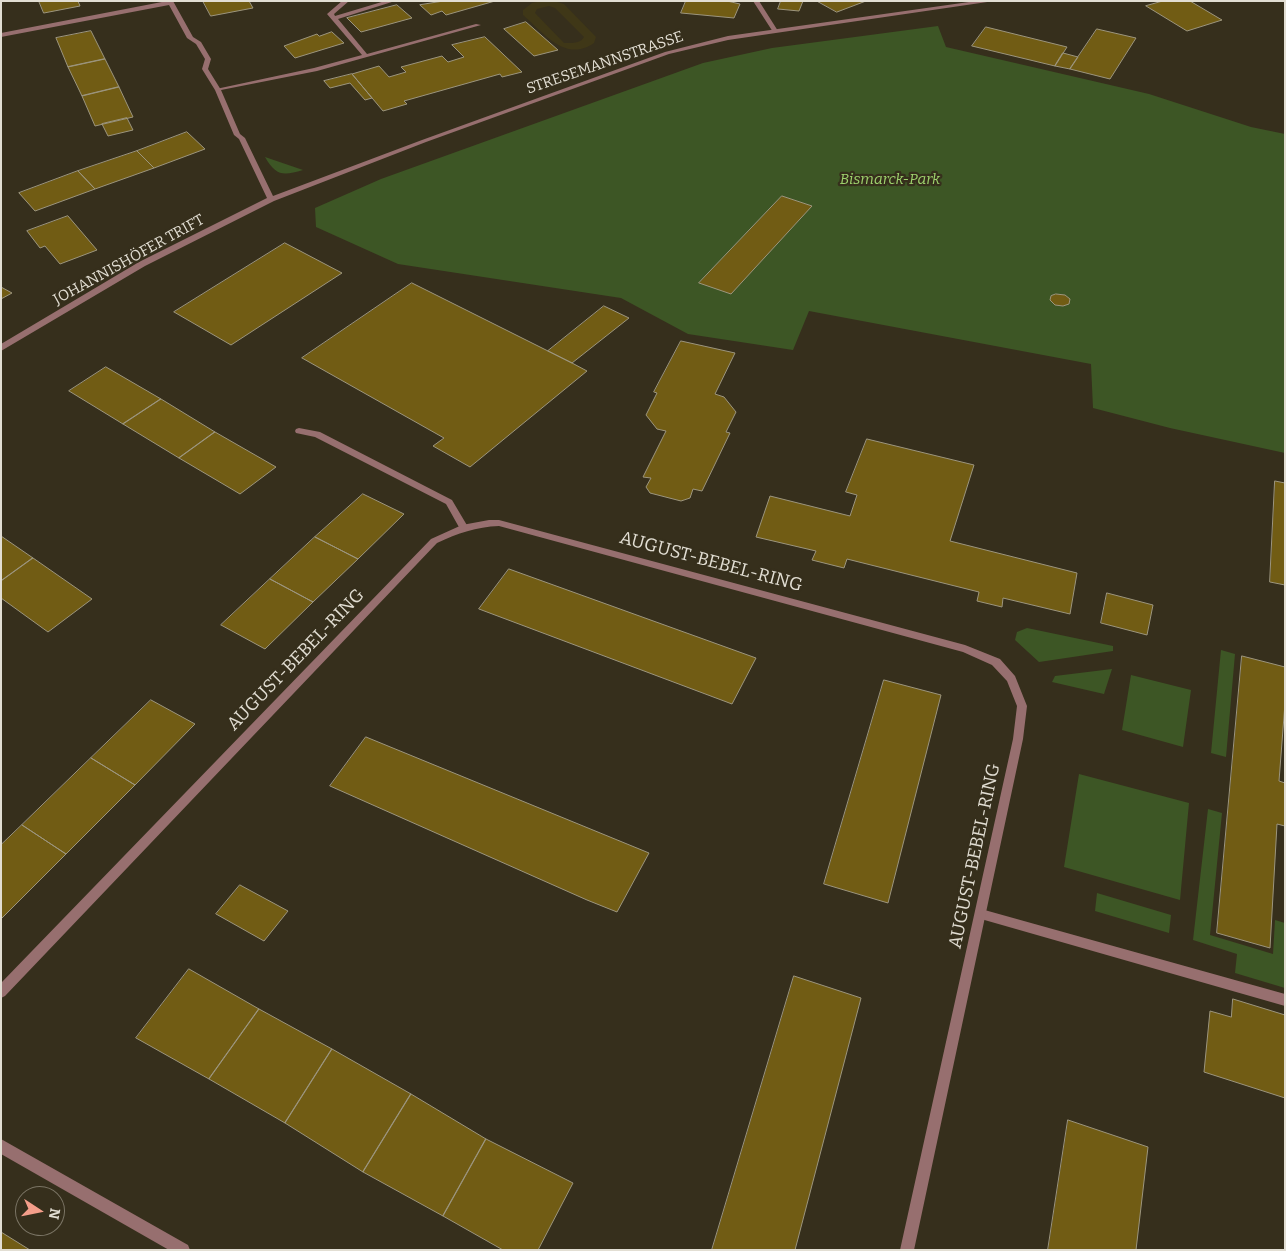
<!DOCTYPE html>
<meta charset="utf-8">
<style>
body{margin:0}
#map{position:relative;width:1286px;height:1251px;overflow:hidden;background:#362f1c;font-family:Bitter,serif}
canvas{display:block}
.frame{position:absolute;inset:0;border:2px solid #e2ded3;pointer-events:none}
.north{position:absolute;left:15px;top:1186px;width:50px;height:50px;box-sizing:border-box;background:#362f1c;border:1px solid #7b7565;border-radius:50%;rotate:101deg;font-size:14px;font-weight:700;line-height:20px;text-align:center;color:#e2ded3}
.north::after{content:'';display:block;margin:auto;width:18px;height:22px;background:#f49e8a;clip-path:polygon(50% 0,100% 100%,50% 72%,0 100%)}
</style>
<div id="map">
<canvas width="1286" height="1251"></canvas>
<div class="frame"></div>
<div class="north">N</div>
</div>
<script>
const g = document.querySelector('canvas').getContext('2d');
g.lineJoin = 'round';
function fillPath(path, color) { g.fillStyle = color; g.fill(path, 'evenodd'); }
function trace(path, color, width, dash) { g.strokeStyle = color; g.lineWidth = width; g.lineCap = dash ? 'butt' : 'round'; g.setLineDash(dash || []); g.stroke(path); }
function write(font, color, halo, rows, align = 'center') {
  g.font = font + ' Bitter,serif'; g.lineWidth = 4.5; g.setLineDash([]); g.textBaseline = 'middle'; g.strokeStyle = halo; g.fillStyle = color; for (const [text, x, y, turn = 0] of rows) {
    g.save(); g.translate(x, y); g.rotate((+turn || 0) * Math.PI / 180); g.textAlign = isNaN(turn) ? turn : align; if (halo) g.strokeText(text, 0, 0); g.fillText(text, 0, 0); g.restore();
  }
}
const green = new Path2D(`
 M938 26 946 47 1149 94 1251 127 1285 134V453L1170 428 1093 408 1091 364 809 311 793 350 688 334 621 298 398 264 316 227 315 208 381 179 703 63 772 48Z
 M265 157 303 170C283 176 276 176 265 157Z
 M1027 628 1113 646V651L1039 662 1015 640 1017 632Z
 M1221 650 1235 654 1226 757 1211 753Z
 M1112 669 1104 694 1052 682 1055 676Z
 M1131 675 1191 690 1183 747 1122 730Z
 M1079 774 1189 803 1180 900 1064 867Z
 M1208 809 1222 813 1210 935 1273 954 1275 920 1285 923V988L1235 973 1237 954 1193 940Z
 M1097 893 1171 915 1169 933 1095 911Z`);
const sand = new Path2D(`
 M541 1H554L564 4 596 37 594 43C565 63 544 33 523 15V10L532 3ZM549 6 555 8 584 37C580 44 572 43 564 43L535 13 537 9Z`);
const building = new Path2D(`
 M39 1H78L80 6 44 13Z
 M203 1H249L253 8 211 16Z
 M444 1H495L446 15 442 11 431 15 420 5Z
 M686 1H727L740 4 734 18 681 13Z
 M781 1H803L799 11 778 9Z
 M817 1H866L837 12Z
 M1163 1H1190L1222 20 1187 31 1146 6Z
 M397 5 412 18 361 32 347 18Z
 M526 22 558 50 534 56 504 29Z
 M986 27 1067 47 1055 66 972 46Z
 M1097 29 1136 38 1110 79 1070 69Z
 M91 31 105 59 68 67 56 38Z
 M332 32 344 43 295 58 284 46 317 34 319 36Z
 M485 37 522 72 502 77 500 74 404 101 407 104 383 111 352 74 379 66 389 77 406 72 401 67 442 56 448 62 464 57 452 45Z
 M1063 53 1078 57 1070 69 1055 66Z
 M105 59 119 87 82 96 68 67Z
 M352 74 372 98 365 100 350 83 330 88 324 81Z
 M119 87 133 117 95 126 82 96Z
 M127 118 133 130 108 136 102 124Z
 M187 132 205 149 154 168 137 151Z
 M137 151 154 168 95 189 78 171Z
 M78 171 95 189 35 211 19 193Z
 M782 196 812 206 731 294 699 283Z
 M68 216 97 250 60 264 45 246 40 248 27 231Z
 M285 243 342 273 231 345 174 312Z
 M412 283 572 363 587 371 470 467 433 446 444 438 302 358Z
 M1 287 12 293 1 299Z
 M1056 294 1065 295 1070 299 1069 304 1063 306 1055 305 1050 300 1051 296Z
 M604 306 629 318 572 363 548 351Z
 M681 341 735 353 715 394 724 397 736 412 726 432 730 433 702 491 693 489 690 498 681 501 650 493 646 487 651 478 643 477 666 431 657 429 646 415 657 393 654 392Z
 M106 367 161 399 123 424 69 391Z
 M161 399 215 432 179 458 123 424Z
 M215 432 276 467 240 494 179 458Z
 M867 439 974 465 950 541 1077 573 1070 614 1003 598 1002 607 977 601 979 592 847 559 844 568 812 560 816 551 756 537 770 496 850 516 857 495 846 492Z
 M1275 481 1285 483V585L1270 582Z
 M363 494 404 514 358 559 315 537Z
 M1 536 33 558 1 581Z
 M315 537 358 559 313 602 270 579Z
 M33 558 92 599 48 632 1 598V581Z
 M509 569 756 658 732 704 479 609Z
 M270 579 313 602 265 649 221 625Z
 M1107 593 1153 605 1147 635 1101 623Z
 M1242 656 1285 667V703L1279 781 1285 783V826L1277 824 1270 948 1217 933Z
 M884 680 941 695 888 903 824 884Z
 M151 700 195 724 135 785 91 758Z
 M366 737 649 853 617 912 587 900 330 786Z
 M91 758 135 785 66 854 22 825Z
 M22 825 66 854 1 919V845Z
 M240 885 288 911 264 941 216 914Z
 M189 969 259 1009 209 1079 136 1038Z
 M794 976 861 998 795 1250H712Z
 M1233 999 1285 1015V1098L1204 1072 1210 1011 1231 1017Z
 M259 1009 332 1049 285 1123 209 1079Z
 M332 1049 411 1094 363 1172 285 1123Z
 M411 1094 486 1139 443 1216 363 1172Z
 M1068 1120 1148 1147 1136 1250H1048Z
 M486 1139 573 1183 538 1250H503L443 1216Z
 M1 1232 30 1250H1Z`);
const lane = new Path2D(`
 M342 1H349L334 14 335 16 385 1H395L338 19 367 54 476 24 481 25 317 71 216 91V89L314 68 362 55 327 14Z
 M753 1H759L778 31 777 32H773Z
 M299 428 320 432 452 500 468 527 466 529H460L446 504 315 437 296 433 295 431 296 429Z
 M981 909 1285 994V1006L981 919 977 918 975 914 977 910Z`);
const street = new Path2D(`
 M167 1H173L193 37 201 42 211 59 208 69 221 90 240 134 245 138 273 196 422 140 665 52 728 36 976 1H994L728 40 669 54 426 142 274 201 145 266 1 351V344L139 262 267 198 239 139 234 135 215 90 202 69 205 59 196 44 187 38 169 5 1 37V33Z
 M489 520H499L965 645 1000 659 1015 676 1027 706 1023 739 914 1250H900L1013 739 1017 706 1007 681 992 665 963 652 499 526C476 527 458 533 437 543L5 996 1 998V983L431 539 462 525Z
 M1 1139 188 1245 190 1250H169L1 1154Z`);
const farStreetnames = [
 ["STRESEMANNSTRASSE",605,63,-19],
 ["JOHANNISHÖFER TRIFT",129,260,-29]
];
const farParknames = [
 ["Bismarck-Park",890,180]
];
const streetNames = [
 ["AUGUST-BEBEL-RING",711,562,15],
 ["AUGUST-BEBEL-RING",296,660,-46],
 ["AUGUST-BEBEL-RING",975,856,-78]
];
fillPath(green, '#3d5625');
fillPath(sand, '#3f3717');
fillPath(building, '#715c14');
trace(building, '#9c957e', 1);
fillPath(lane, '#976f6f');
fillPath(street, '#976f6f');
write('15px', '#e2ded3', '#362f1c', farStreetnames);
write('italic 15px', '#9ed26d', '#362f1c', farParknames);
write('18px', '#e2ded3', '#362f1c', streetNames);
</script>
